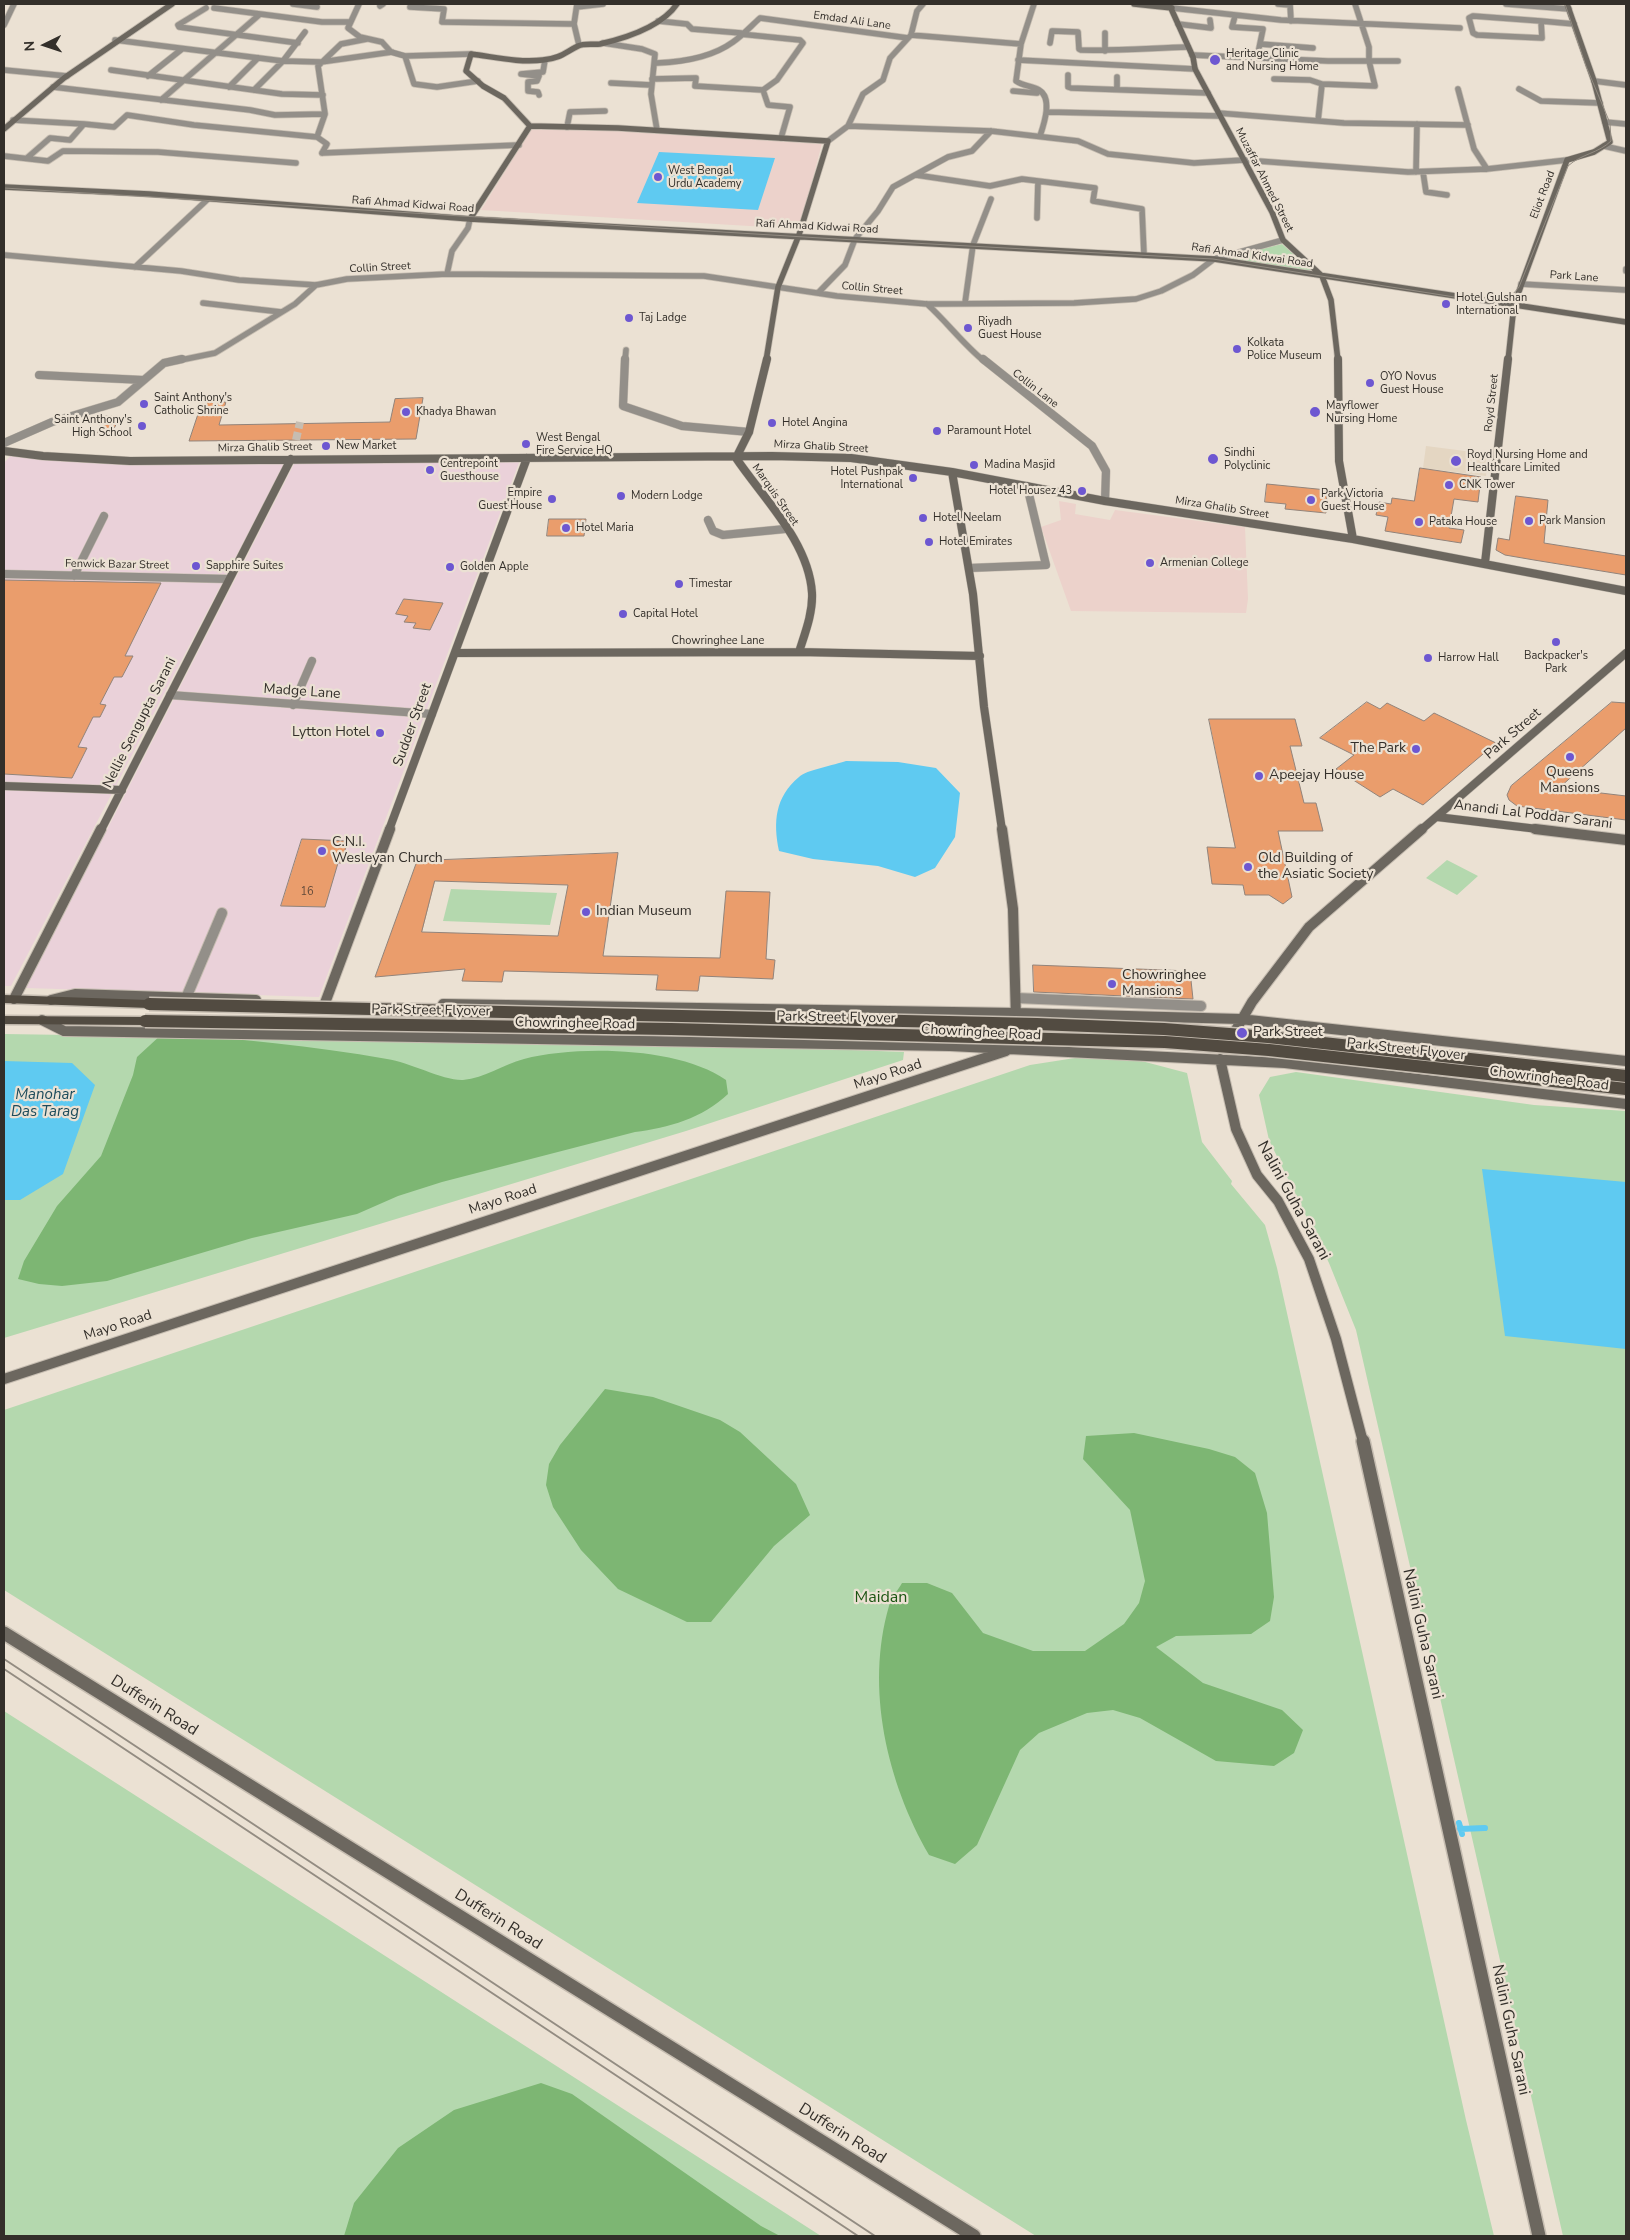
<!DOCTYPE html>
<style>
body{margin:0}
#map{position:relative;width:1630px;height:2240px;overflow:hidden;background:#ebe1d3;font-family:"Nunito Sans",sans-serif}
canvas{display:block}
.frame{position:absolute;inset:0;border:5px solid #332f2a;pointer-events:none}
.north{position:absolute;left:20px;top:20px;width:50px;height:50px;-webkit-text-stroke:4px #ebe1d3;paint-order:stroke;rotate:266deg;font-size:14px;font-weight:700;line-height:20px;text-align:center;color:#332f2a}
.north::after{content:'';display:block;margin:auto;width:18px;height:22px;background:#332f2a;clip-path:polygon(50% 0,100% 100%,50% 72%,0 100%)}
</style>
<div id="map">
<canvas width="1630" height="2240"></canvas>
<div class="frame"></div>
<div class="north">N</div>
</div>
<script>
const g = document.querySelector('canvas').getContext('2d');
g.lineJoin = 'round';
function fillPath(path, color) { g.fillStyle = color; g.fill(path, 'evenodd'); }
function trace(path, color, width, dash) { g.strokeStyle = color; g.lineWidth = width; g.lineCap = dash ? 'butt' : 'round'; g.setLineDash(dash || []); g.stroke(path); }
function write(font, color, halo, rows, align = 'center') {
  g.font = font + ' "Nunito Sans",sans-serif'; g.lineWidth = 4.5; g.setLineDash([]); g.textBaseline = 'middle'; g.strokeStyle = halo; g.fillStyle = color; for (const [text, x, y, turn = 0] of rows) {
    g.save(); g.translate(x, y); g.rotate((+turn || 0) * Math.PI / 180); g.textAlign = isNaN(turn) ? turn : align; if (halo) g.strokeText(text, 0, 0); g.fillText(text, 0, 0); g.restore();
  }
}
const commercial = new Path2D(`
 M13 453 46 459 286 461 11 986H4V463Z
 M520 460 319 997 26 988 295 462Z`);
const built = new Path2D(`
 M1426 446 1488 454 1486 476 1423 468Z`);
const education = new Path2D(`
 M532 128 614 130 822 143 800 229 481 210Z
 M1059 501 1076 504 1075 514 1110 520 1115 510 1245 527 1248 599 1246 613 1071 611 1041 527 1061 520Z`);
const green = new Path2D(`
 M1282 244 1315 273 1225 258Z
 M1447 860 1478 876 1457 895 1426 878Z
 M451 889 557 893 550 925 443 921Z
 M4 1034 720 1045 904 1052 903 1060 686 1131 4 1338Z
 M1075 1058 1134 1059 1187 1073 1202 1142 1232 1181 1231 1184 1265 1225 1277 1268 1466 2120 1494 2236H1036L4 1590V1410L1030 1065Z
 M1296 1072 1534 1105 1626 1111V2236H1563L1356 1330 1329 1263 1269 1140 1259 1095 1270 1077Z
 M4 1711 821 2236H4Z`);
const forest = new Path2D(`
 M162 1034C237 1038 313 1046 387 1059 409 1062 444 1081 463 1080 485 1078 502 1065 524 1059 578 1045 679 1047 726 1080L728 1094C703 1118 668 1128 635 1132L442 1182 398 1196 357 1214 252 1238 107 1281 62 1286 39 1284 18 1279 24 1261 57 1206 101 1156 133 1075 137 1057Z
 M605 1389 653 1397 720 1420 740 1432 796 1484 810 1515 774 1546 711 1622H687L618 1589 581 1550 553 1507 546 1485 549 1464 560 1445Z
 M1134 1433 1209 1449 1235 1457 1255 1473 1267 1513 1274 1597 1270 1621 1251 1634 1176 1636 1156 1647 1203 1683 1282 1710 1303 1730 1294 1753 1274 1766 1216 1761 1140 1718 1113 1710 1087 1713 1039 1733 1020 1750 977 1845 955 1864 929 1855C887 1782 865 1688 889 1606 891 1598 898 1590 902 1583H927L952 1593 983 1633 1033 1651H1085L1124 1624 1139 1603 1145 1581 1130 1510 1083 1459 1086 1436Z
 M541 2083 572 2094 761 2226 780 2236H344L354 2203 398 2148 454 2110Z`);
const water = new Path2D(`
 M659 152 775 158 758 210 637 203Z
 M846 761 898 762 936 768 960 793 955 837 935 868 915 877 878 866 813 859 779 851C773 822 775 797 799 777 806 770 835 765 846 761Z
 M4 1061 72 1063 95 1085 63 1174 20 1200H4Z
 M1482 1169 1626 1182V1349L1505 1336Z`);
const stream = new Path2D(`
 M1459 1823 1462 1834
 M1460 1829 1485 1828`);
const building = new Path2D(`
 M423 398 416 439 189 441 202 402H226L219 425 390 422 395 399Z
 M104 416H120L111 435H97Z
 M1420 468 1481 477 1478 502 1454 499 1449 528 1464 530 1461 543 1385 531 1388 517 1376 515 1379 502 1391 504 1392 498 1414 501Z
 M1267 484 1327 490 1326 513 1285 509 1286 504 1265 502Z
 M1516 496 1548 500 1544 543 1626 556V575L1534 560 1505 555 1496 550 1498 538 1509 540Z
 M549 519H586L584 536H547Z
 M4 580 161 583 125 656H133L122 677H114L100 704 106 705 100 717H93L78 747 87 748 72 778 4 774Z
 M404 599 443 603 430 630 413 628 416 623 404 622 408 616 396 614Z
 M1367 702 1380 709 1387 703 1424 721 1434 713 1496 743 1423 805 1393 789 1380 797 1336 769 1354 755 1320 738Z
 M1612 702 1626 703V728L1559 788 1626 796V820L1517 806 1509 800 1507 795 1511 786Z
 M1209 719H1295L1302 746H1290L1304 803H1316L1323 831H1278L1292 897 1283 904 1269 895H1245L1243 885 1212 884 1207 847 1235 848Z
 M302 839 348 841 341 863H338L325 907 281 906Z
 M618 853 603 956 720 958 726 891 770 892 766 959 775 960 773 979 700 976 698 991 656 990 658 975 504 971 502 982 462 981 465 969 375 977 417 861ZM435 881 568 885 558 936 422 932Z
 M1033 965 1190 971 1193 999 1034 992Z`);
const streetTunnel = new Path2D(`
 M296 440 300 422`);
const streetFar2 = new Path2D(`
 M293 4 317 7
 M359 4 348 28 360 37 382 42 391 52 405 56 471 54
 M577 4 574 24 579 45
 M1034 4 1021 44 1016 81C1023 86 1032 86 1039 90 1053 98 1044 124 1040 136
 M1278 4 1290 5
 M1290 4 1291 21
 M1506 4 1569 9
 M380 6 383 4
 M410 7 444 9 442 22 574 24
 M577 7 603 4
 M206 8 178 25 179 27 298 43
 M214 8 322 22H350
 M1172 8 1281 20 1460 28
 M1235 16 1232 27 1263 29 1257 58
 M1473 16 1541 21 1542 38 1477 35 1473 33 1469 18Z
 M658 21 687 24 692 29 741 33
 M1541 21 1574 24
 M1178 24 1211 28 1210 20
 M4 25 14 4
 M1105 33V51
 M740 34 800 40 803 43 777 80 763 90 768 105 790 107 781 138
 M911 35 1021 44
 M115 40 283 61 321 62 392 52
 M603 43 642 49 655 54 651 94 657 130
 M1050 43 1052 31 1078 32 1079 49 1081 50C1117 51 1152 48 1188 47
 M1260 44 1313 48
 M1192 55 1328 61H1398
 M405 56 414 84 437 87 478 81
 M1018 60 1195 69
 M657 63C683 62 711 58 733 42 743 35 751 26 760 18L908 38
 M4 70 67 76
 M111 70 282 94 323 95
 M1068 75V87L1071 88 1208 93
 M148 76 182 49
 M1117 77V89
 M652 79 696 78 695 86 763 90
 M1274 79 1310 80 1322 84
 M1594 81 1626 85
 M611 83 651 85
 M53 87 250 110 275 115 325 114
 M229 87 258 58
 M1458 89 1474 149 1487 169
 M1519 89 1541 101 1600 103
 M254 90 283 61 305 32
 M1013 91 1037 93
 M539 95 538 92 528 91V82L537 81 539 76 521 74 543 72 545 60
 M161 100 259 15
 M1048 112 1220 116
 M1218 113 1344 123 1468 125
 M13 120 84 124
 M1318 121 1322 84 1375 86 1369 61V47L1355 4
 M1605 122 1626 124
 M848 126 991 131 1078 141 1108 154 1194 163 1244 160 1408 172 1487 169 1567 160
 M567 127 570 112 605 111
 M828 141 848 126 863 94 883 80 890 58 911 35 917 11 923 4
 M1604 146 1626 151
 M322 153 519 145
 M322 153 327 144 317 137 325 114 318 66 341 44 367 39
 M4 156 48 161 63 151 158 152 296 163
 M27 158 50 138 70 140 84 124 114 127 127 115 194 125 317 137
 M1416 172 1417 124
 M1423 172 1426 192 1447 195
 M916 175 990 186 1022 179 1095 188 1093 201 1142 209 1144 255
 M1037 218 1038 181
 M4 255 181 271 239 280 316 285 347 279 447 274 704 276 837 296 927 304 1074 303 1136 299 1161 291 1193 275 1214 259 1283 240
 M135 267 208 199
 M1626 269V271
 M447 274 452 251 468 228 470 219
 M1521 284 1626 290
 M818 293 845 265 855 239 878 211 893 187 948 157 972 151 991 131
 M203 303 281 312
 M965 303 973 245 991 199
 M927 304C947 322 963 344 984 361
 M176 361 215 353 295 304 316 285
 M625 361 626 350`);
const streetFar1 = new Path2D(`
 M625 359 623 406 682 426 749 432
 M983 359 1092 446 1106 471 1105 501
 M39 375 143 380
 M4 443 52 422 118 402 164 363 182 359
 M708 520 713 531 723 535 785 529
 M969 568 1046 565 1027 486
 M4 574 229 579
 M74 576 104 516
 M170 695 432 714
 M293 705 312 661`);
const street = new Path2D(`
 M186 998 222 913
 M1016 998 1201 1006`);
const secondaryFar3 = new Path2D(`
 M1134 4 1172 8
 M1169 4 1193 57 1195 69 1272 212 1283 240 1322 276 1331 300 1338 361
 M530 126 618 128 828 141 799 235 778 287 766 361
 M4 129 64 78 172 4
 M4 187 149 194 470 219 1214 259 1626 322
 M470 219 530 126 504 98 483 86 466 71 471 54C495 57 519 63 543 60 561 58 564 53 578 46 584 43 594 45 600 44 626 38 662 26 677 4
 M1508 361 1514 305 1567 160 1594 152 1610 142 1594 81 1567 4`);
const secondaryFar2 = new Path2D(`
 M767 359 749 432 736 458C763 498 809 542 812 593 813 613 805 633 799 652
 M1338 359 1339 461 1353 539
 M4 451 43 456 130 461 772 456 851 458 952 472 1105 501 1353 539 1626 591
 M952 472 973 594 984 707 1002 830
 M1485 563 1508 359
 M455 653 799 652 980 656
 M4 786 122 790
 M1437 817 1546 830
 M101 830 291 459
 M389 830 527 458
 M1421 830 1626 653`);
const secondaryFar1 = new Path2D(`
 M1002 829 1013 909 1016 1019
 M1535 829 1626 840
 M14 999 101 829
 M51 1000 75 994 256 1000
 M325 1003 390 829
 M443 1004 1016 1013 1240 1019 1626 1061
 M42 1020 64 1031 950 1046 1285 1063 1626 1104
 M1230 1040 1252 1002 1309 927 1422 829
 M1220 1059 1236 1129 1257 1175 1278 1201 1309 1259 1336 1339 1363 1442
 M4 1379 1006 1051`);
const secondary = new Path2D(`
 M1363 1441 1539 2236
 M4 1633 974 2236`);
const primary = new Path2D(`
 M4 995 149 1000 155 1004 149 1008 4 1003Z
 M4 1016 145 1017 151 1021 145 1025 4 1024Z`);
const tramFar1 = new Path2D(`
 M4 188 837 239 1213 259 1480 301C1496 303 1509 301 1519 287L1568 166C1581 154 1599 153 1611 141L1610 123 1586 66 1565 4`);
const tram = new Path2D(`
 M4 1659 875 2236
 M4 1669 858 2236`);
const primaryBridge = new Path2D(`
 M149 1004 1037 1024 1164 1029 1268 1037 1626 1076
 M145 1021 671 1029 1165 1042 1269 1050 1626 1089`);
const markers = [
 [1215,60,6,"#6d57d1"],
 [658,177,5,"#6d57d1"],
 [1446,304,5,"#6d57d1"],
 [629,318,5,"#6d57d1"],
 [968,328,5,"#6d57d1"],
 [1237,349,5,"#6d57d1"],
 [1370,383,5,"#6d57d1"],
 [144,404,5,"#6d57d1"],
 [406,412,5,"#6d57d1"],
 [1315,412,6,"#6d57d1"],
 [772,423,5,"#6d57d1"],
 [142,426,5,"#6d57d1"],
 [937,431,5,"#6d57d1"],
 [526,444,5,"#6d57d1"],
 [326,446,5,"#6d57d1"],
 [1213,459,6,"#6d57d1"],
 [1456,461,6,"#6d57d1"],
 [974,465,5,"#6d57d1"],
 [430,470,5,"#6d57d1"],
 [913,478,5,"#6d57d1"],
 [1449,485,5,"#6d57d1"],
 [1082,491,5,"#6d57d1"],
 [621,496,5,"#6d57d1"],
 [552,499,5,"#6d57d1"],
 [1311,500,5,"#6d57d1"],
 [923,518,5,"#6d57d1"],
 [1529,521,5,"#6d57d1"],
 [1419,522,5,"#6d57d1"],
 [566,528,5,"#6d57d1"],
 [929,542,5,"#6d57d1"],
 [1150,563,5,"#6d57d1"],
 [196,566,5,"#6d57d1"],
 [450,567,5,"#6d57d1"],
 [679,584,5,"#6d57d1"],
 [623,614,5,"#6d57d1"],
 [1556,642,5,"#6d57d1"],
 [1428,658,5,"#6d57d1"],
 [380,733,5,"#6d57d1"],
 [1416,749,5,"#6d57d1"],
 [1570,757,5,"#6d57d1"],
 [1259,776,5,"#6d57d1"],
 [322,851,5,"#6d57d1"],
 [1248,867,5,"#6d57d1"],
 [586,912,5,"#6d57d1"],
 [1112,984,5,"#6d57d1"],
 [1242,1033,6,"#6d57d1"]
];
const farStreetnames = [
 ["Emdad Ali Lane",852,21,8],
 ["Muzaffar Ahmed Street",1264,180,63],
 ["Eliot Road",1543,195,-69],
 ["Rafi Ahmad Kidwai Road",413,205,4],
 ["Rafi Ahmad Kidwai Road",817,227,3],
 ["Rafi Ahmad Kidwai Road",1252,256,8],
 ["Collin Street",380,268,-3],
 ["Park Lane",1574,277,4],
 ["Collin Street",872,289,5],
 ["Collin Lane",1035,389,38],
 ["Royd Street",1492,403,-84],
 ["Mirza Ghalib Street",821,447,3],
 ["Mirza Ghalib Street",265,448,-1],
 ["Marquis Street",775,495,55],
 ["Mirza Ghalib Street",1222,508,9],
 ["Fenwick Bazar Street",117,565,1],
 ["Chowringhee Lane",718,641]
];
const farPoinames = [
 ["Heritage Clinic",1226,54],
 ["and Nursing Home",1226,67],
 ["West Bengal",668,171],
 ["Urdu Academy",668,184],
 ["Hotel Gulshan",1456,298],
 ["International",1456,311],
 ["Taj Ladge",639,318],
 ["Riyadh",978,322],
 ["Guest House",978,335],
 ["Kolkata",1247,343],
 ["Police Museum",1247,356],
 ["OYO Novus",1380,377],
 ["Guest House",1380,390],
 ["Saint Anthony's",154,398],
 ["Catholic Shrine",154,411],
 ["Mayflower",1326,406],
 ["Nursing Home",1326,419],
 ["Khadya Bhawan",416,412],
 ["Saint Anthony's",132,420,"right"],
 ["High School",132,433,"right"],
 ["Hotel Angina",782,423],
 ["Paramount Hotel",947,431],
 ["West Bengal",536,438],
 ["Fire Service HQ",536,451],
 ["New Market",336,446],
 ["Sindhi",1224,453],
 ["Polyclinic",1224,466],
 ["Royd Nursing Home and",1467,455],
 ["Healthcare Limited",1467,468],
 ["Centrepoint",440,464],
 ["Guesthouse",440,477],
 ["Madina Masjid",984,465],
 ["Hotel Pushpak",903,472,"right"],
 ["International",903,485,"right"],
 ["CNK Tower",1459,485],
 ["Hotel Housez 43",1072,491,"right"],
 ["Empire",542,493,"right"],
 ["Guest House",542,506,"right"],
 ["Park Victoria",1321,494],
 ["Guest House",1321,507],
 ["Modern Lodge",631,496],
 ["Hotel Neelam",933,518],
 ["Park Mansion",1539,521],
 ["Pataka House",1429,522],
 ["Hotel Maria",576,528],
 ["Hotel Emirates",939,542],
 ["Armenian College",1160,563],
 ["Sapphire Suites",206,566],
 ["Golden Apple",460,567],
 ["Timestar",689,584],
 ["Capital Hotel",633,614],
 ["Backpacker's",1556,656,"center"],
 ["Park",1556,669,"center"],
 ["Harrow Hall",1438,658]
];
const numberNames = [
 ["16",307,892]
];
const streetNames = [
 ["Madge Lane",302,692,4],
 ["Nellie Sengupta Sarani",140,723,-63],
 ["Sudder Street",413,725,-70],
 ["Park Street",1513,734,-41],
 ["Anandi Lal Poddar Sarani",1533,815,7],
 ["Park Street Flyover",431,1011,1],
 ["Park Street Flyover",836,1018,1],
 ["Chowringhee Road",575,1024,1],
 ["Chowringhee Road",981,1033,3],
 ["Park Street Flyover",1406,1050,6],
 ["Mayo Road",888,1075,-18],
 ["Chowringhee Road",1549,1079,7],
 ["Mayo Road",503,1200,-18],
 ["Mayo Road",118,1326,-18]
];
const poiNames = [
 ["Lytton Hotel",370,733,"right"],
 ["The Park",1406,749,"right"],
 ["Queens",1570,773,"center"],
 ["Mansions",1570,789,"center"],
 ["Apeejay House",1269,776],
 ["C.N.I.",332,843],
 ["Wesleyan Church",332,859],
 ["Old Building of",1258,859],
 ["the Asiatic Society",1258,875],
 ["Indian Museum",596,912],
 ["Chowringhee",1122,976],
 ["Mansions",1122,992],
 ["Park Street",1253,1033]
];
const waterNames = [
 ["Manohar",45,1095],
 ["Das Tarag",45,1112]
];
const nearStreetnames = [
 ["Nalini Guha Sarani",1293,1201,61],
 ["Nalini Guha Sarani",1422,1634,77],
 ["Dufferin Road",154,1706,32],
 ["Dufferin Road",498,1920,32],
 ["Nalini Guha Sarani",1510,2030,78],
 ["Dufferin Road",842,2134,32]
];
const nearParknames = [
 ["Maidan",881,1598]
];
fillPath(commercial, '#ead1d9');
fillPath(built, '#e4d6c2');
fillPath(education, '#ecd2cb');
fillPath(green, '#b4d8ae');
fillPath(forest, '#7db673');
fillPath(water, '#5fcaf1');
trace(stream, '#5fcaf1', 6);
fillPath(building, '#ea9d6c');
trace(building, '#91837a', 1);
trace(streetTunnel, '#c6bdb1', 8, [8, 4]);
trace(streetFar2, '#c6bdb1', 7);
trace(streetFar1, '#c6bdb1', 9);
trace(street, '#c6bdb1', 12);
trace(secondaryFar3, '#c6bdb1', 7);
trace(secondaryFar2, '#c6bdb1', 9);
trace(secondaryFar1, '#c6bdb1', 12);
trace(secondary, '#c6bdb1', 16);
trace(primary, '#c6bdb1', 3);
trace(streetFar2, '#938f89', 5.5);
trace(streetFar1, '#938f89', 8);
trace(street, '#938f89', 10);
trace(secondaryFar3, '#6c675f', 5.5);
trace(secondaryFar2, '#6c675f', 8);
trace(secondaryFar1, '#6c675f', 10);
trace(secondary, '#6c675f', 13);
fillPath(primary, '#524b41');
trace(tramFar1, '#938c82', 1);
trace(tram, '#938c82', 2);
trace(primaryBridge, '#c6bdb1', 15, []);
trace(primaryBridge, '#524b41', 12);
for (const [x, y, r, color] of markers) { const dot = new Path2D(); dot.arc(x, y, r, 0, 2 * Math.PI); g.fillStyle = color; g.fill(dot); trace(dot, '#ebe1d3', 2); }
write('11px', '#332f2a', '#ebe1d3', farStreetnames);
write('11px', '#332f2a', '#ebe1d3', farPoinames, 'left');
write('11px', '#614a3a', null, numberNames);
write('14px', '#332f2a', '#ebe1d3', streetNames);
write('14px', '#332f2a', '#ebe1d3', poiNames, 'left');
write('italic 15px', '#1c4b5b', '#ebe1d3', waterNames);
write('16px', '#332f2a', '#ebe1d3', nearStreetnames);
write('16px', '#1b5411', '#ebe1d3', nearParknames);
</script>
